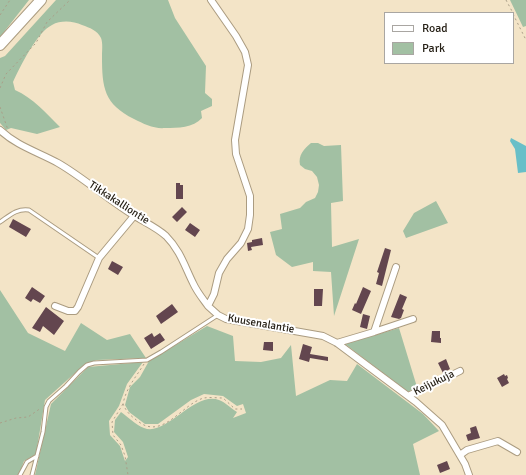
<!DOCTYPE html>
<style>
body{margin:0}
#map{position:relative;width:526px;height:475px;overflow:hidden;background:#f3e4c7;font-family:Signika,sans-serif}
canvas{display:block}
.legend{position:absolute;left:384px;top:12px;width:130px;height:52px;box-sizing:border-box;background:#fff;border:1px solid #a9a6a2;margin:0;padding:5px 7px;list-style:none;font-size:12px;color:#272117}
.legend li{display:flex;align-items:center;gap:8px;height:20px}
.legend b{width:20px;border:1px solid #a9a6a2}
</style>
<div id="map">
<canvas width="526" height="475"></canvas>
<ul class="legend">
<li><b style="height:5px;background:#fff"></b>Road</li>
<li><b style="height:11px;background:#a2c0a3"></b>Park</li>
</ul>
</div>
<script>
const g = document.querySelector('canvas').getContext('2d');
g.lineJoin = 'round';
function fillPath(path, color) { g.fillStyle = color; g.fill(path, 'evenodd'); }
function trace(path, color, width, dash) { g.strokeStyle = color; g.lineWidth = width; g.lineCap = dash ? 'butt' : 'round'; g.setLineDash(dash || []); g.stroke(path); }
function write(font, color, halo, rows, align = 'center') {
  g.font = font + ' Signika,sans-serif'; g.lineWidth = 4; g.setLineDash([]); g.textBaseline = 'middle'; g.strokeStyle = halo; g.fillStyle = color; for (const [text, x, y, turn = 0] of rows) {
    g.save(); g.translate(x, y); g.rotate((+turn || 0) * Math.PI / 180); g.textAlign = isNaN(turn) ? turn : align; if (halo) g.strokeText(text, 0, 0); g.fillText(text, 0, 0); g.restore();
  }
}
const green = new Path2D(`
 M0 0H29L0 37Z
 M56 0H168L175 18 206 66 205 93 212 99V106L201 111 202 118C193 128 178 128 165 128 154 129 144 124 134 119 104 104 102 88 102 56 102 51 103 43 101 38 97 30 90 28 82 25 73 21 61 20 52 25 37 32 20 67 13 82L15 90C33 98 46 113 60 127L37 134 11 128 6 130 0 123V58L5 56Z
 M510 0H526V26L523 27Z
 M311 143H318L324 146 341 145 343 201 331 203 332 247 359 239 334 316 331 272 313 271V262L292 267 276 255 270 232 282 229 280 214 300 208 306 202 315 198 318 192 319 185 317 177 312 171 305 169 300 165C298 155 304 149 311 143Z
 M436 201 448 223 406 238 403 231 414 213Z
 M0 290 28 333 65 351 81 323 107 340 130 334 146 358 97 360 85 364 45 400 36 454 24 461 19 475H0Z
 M207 326 233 336 235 361 261 362 281 358 291 345 296 396 330 380 347 381 357 364 423 414 439 431 413 444 420 475H35L51 404 88 367 143 362 127 384 119 406 109 421 110 435 120 446 125 461 128 457 123 442 114 432 115 420 121 412C128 417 136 425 144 428 166 437 194 391 219 400 225 402 232 409 237 412L233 418 246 413 243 404 237 406 223 396 204 394 191 400 158 424H145L129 412 125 405 130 387 140 377 149 361Z
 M399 328 417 387 408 392 345 344Z`);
const water = new Path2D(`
 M511 138 526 146V172L518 173 515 149 510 141Z`);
const building = new Path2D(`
 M176 183H180V185H183V199H176Z
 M182 207 187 212 177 222 172 217Z
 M13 219 31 229 26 237 9 227Z
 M190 223 200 230 195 237 185 230Z
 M262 238 263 245 251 247 252 250 248 251 247 243 252 242V240Z
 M385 248 391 250 382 286 376 284 379 273 377 272Z
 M112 261 123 267 118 275 108 269Z
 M32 287 45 296 40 303 33 299 31 302 25 298Z
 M363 287 371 291 361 314 352 310 355 303 356 304Z
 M314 289H323L322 306H314Z
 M400 294 407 297 402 309 404 310 401 318 399 319 391 317Z
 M172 304 178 312 161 324 156 316Z
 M46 307 64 321 54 335 43 326 40 332 32 328Z
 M363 314 370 316 367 329 360 327Z
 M432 331H440V338H441V343L431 342Z
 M152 333 154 337 160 333 165 340 151 349 144 338Z
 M264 342H273V351L263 350Z
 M303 344 312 347 310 354 328 357V361L310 358 309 362 299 359Z
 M446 359 450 369 443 373 438 363Z
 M504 374 505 376 507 375 508 378 507 379 509 383 502 387 497 378Z
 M476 426 480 438 468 441 466 435 471 433 470 428Z
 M447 461 450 469 440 473 437 465Z`);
const path = new Path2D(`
 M506 0 513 13
 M513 14 526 40
 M0 15 10 0
 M0 88 6 74 36 43 47 22 70 0
 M0 107 8 130
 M144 364C136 377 126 388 123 404 127 413 131 416 139 422 163 440 183 403 204 398 210 397 217 398 223 398L235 409H242
 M123 404 112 422 113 435 121 445 125 456 128 475
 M0 423 16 418 28 417 41 408`);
const service = new Path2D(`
 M0 222C9 216 17 208 29 210L99 258
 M20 475 27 462 37 456
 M32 475 43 432 46 407 49 401 66 386 79 372 87 365 94 363 147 360 161 352 218 315`);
const minor = new Path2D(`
 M211 0 236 36 245 52 248 65 235 140 236 154 250 196V215L248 229 241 243 227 259 219 273 214 294 208 306 218 315 226 319 323 336 337 343 416 402 442 425 465 464 469 475
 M0 130C17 146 38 152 58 163 84 178 107 199 133 215 144 222 156 227 166 236 180 250 185 267 193 283 197 292 203 299 208 306
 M55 306 68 311H75L78 307 99 258 134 216
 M374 332 413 319
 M337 343 374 332 396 267
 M408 396 460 371
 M460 455 467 450 498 441 517 452`);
const trunk = new Path2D(`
 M0 45 41 0`);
const streetNames = [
 ["Tikkakalliontie",119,203,33],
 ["Kuusenalantie",261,324,10],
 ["Keijukuja",434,383,-26]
];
fillPath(green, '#a2c0a3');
fillPath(water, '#68bfc8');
fillPath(building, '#63464f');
trace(service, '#ab9c81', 5);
trace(minor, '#ab9c81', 8);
trace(trunk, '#ab9c81', 12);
trace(path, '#aa9e88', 1, [2, 3]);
trace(service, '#fff', 3);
trace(minor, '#fff', 6);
trace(trunk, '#fff', 10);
write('11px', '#272117', '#fff', streetNames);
</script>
